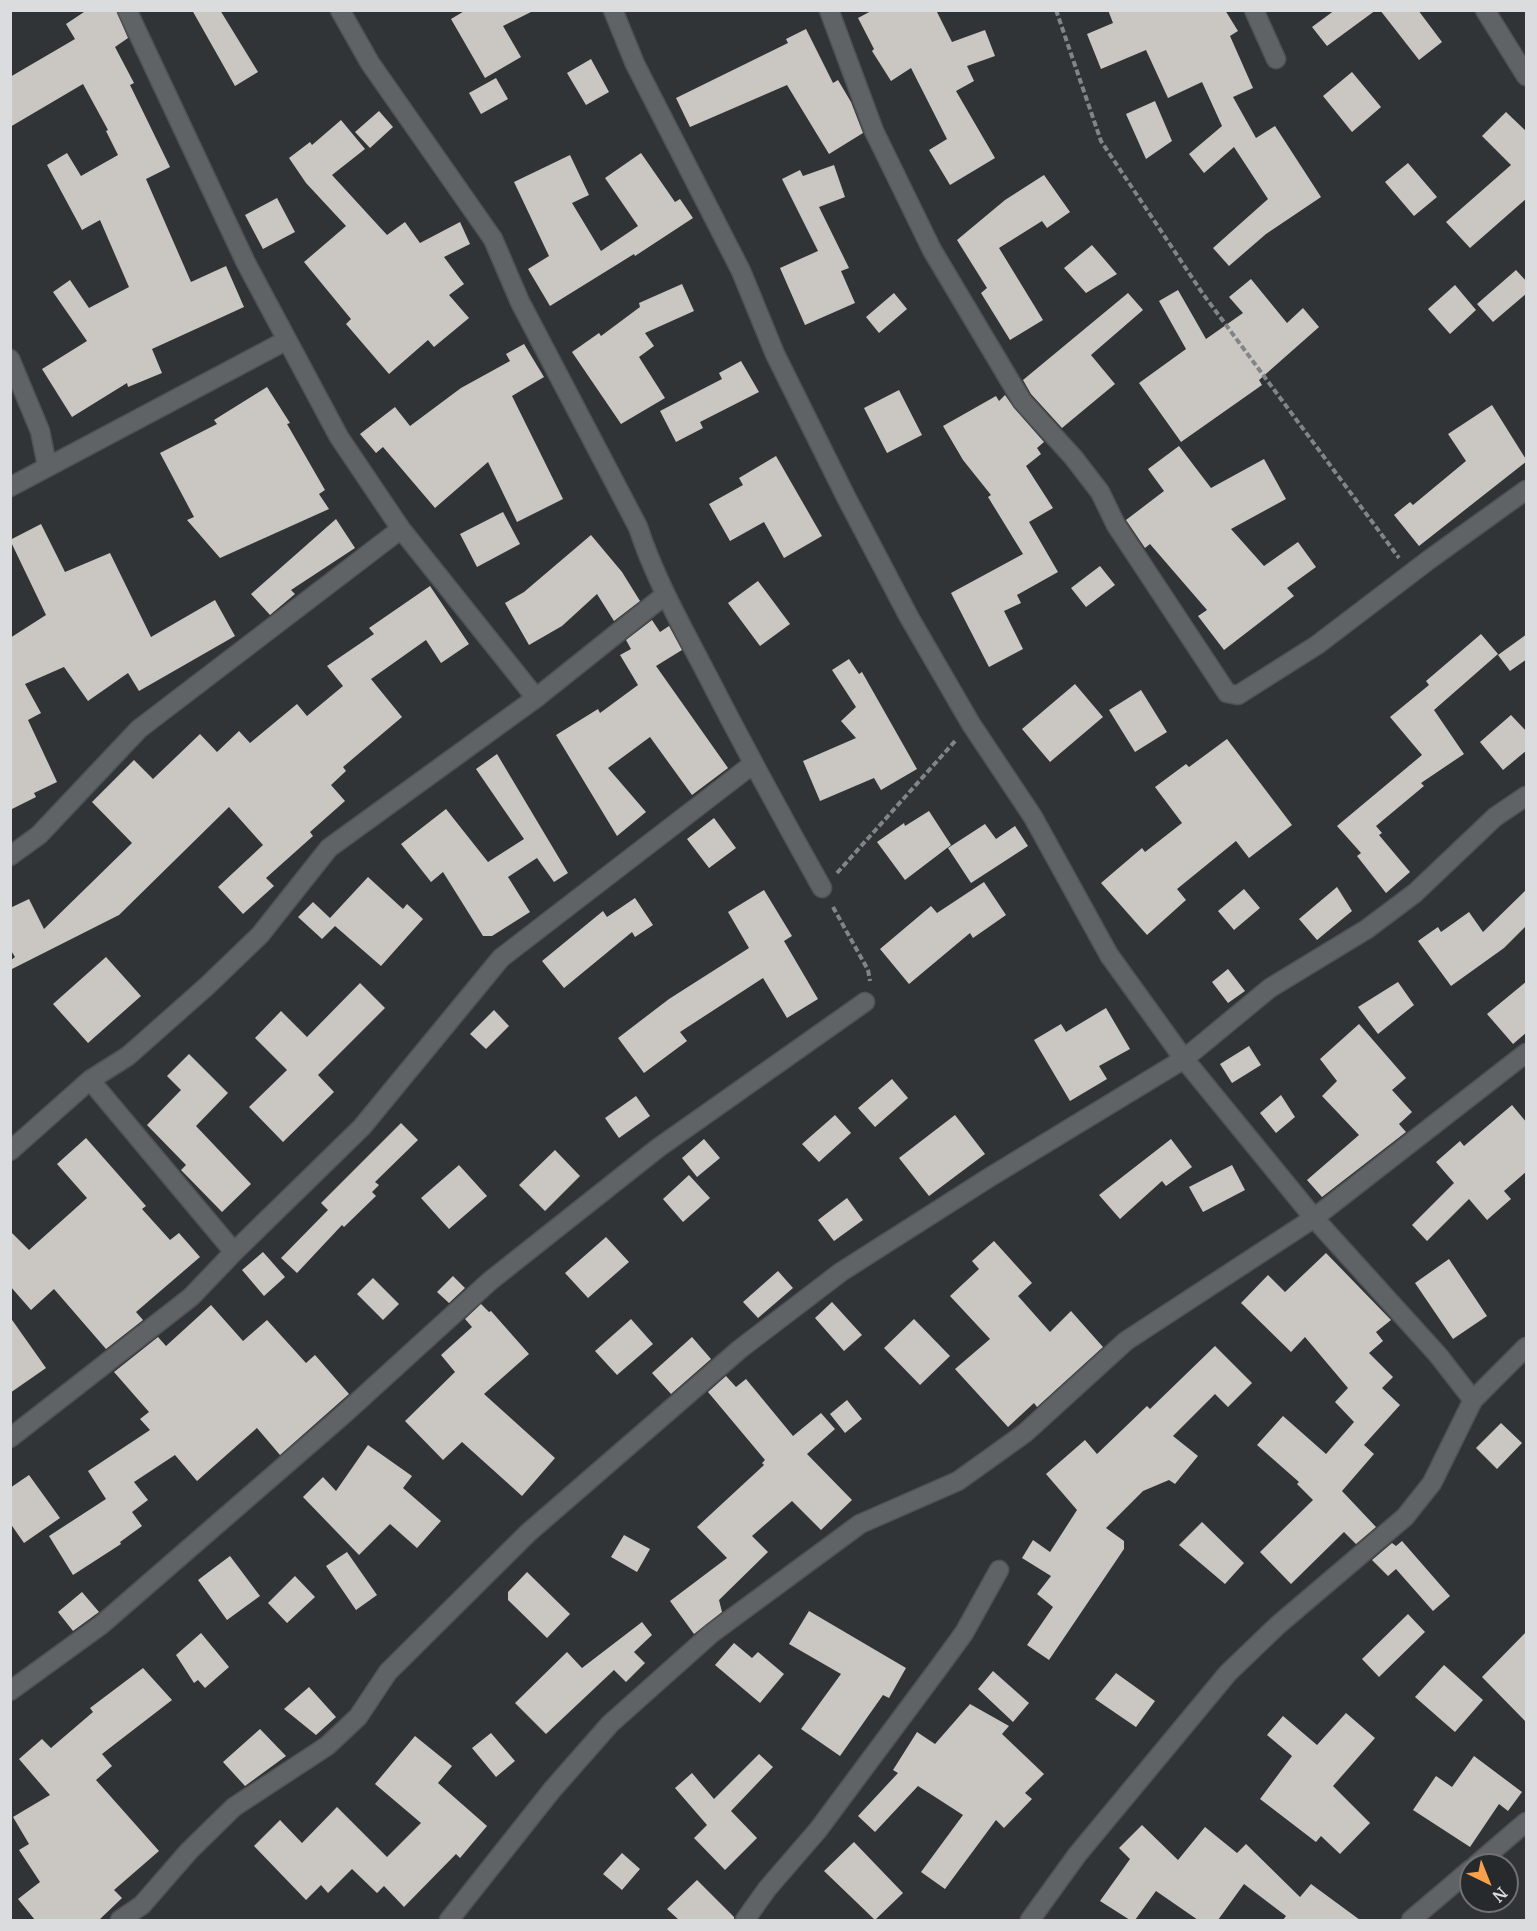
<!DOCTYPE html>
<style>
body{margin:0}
#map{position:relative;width:1537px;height:1931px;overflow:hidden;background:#313437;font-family:Merriweather,serif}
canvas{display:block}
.frame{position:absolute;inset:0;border:12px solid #dadcde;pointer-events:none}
.north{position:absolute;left:1459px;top:1853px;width:60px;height:60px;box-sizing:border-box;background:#272a2d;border:2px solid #6f7174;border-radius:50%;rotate:137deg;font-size:16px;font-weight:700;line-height:24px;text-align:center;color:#dadcde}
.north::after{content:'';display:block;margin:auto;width:21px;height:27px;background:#f8a14a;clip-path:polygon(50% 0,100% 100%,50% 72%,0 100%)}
</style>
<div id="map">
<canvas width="1537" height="1931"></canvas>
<div class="frame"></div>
<div class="north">N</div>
</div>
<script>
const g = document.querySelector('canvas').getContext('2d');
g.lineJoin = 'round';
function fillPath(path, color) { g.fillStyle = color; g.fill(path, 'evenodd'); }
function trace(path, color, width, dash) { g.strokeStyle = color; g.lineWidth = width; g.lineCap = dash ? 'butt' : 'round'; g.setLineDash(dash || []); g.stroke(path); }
const building = new Path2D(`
 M87 10H116L128 38 115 47 134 83 130 85 170 167 146 179 191 282 226 266 244 307 152 349 162 373 128 387 127 383 72 417 42 369 87 341 53 292 70 280 89 308 129 287 100 220 82 230 47 165 67 153 81 176 118 155 106 131 108 130 83 84 10 127V77L75 39 66 24Z
 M192 10H220L258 72 235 86Z
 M466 10H535L503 26 521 57 485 78 451 19Z
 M873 10H936L952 42 985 30 995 56 967 66 974 81 956 91 995 158 950 185 929 150 947 139 911 68 891 81 872 51 874 49 858 18Z
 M1108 10H1225L1238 31 1230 36 1253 88 1233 97 1256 138 1275 126 1321 197 1266 234 1229 266 1213 248 1268 199 1234 147 1204 173 1189 154 1222 126 1202 82 1168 98 1146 50 1101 69 1087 34 1113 23Z
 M1335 10H1376L1327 46 1312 27Z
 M1380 10H1418L1442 42 1419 60Z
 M806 29 833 83 838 80 851 102 863 133 829 154 787 85 690 127 676 98 788 43 786 39Z
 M591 59 609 92 586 105 567 73Z
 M1352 72 1381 107 1352 132 1323 96Z
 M496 78 508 99 481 114 469 93Z
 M1155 101 1172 141 1146 159 1126 114Z
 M379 111 393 127 370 148 355 132Z
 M1506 112 1527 132V198L1470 248 1446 222 1511 165 1482 136Z
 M341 120 365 149 332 175 387 235 405 222 420 243 460 222 470 244 444 257 464 284 449 295 469 318 434 347 428 340 389 374 346 324 351 319 304 262 346 226 306 183 289 158 310 142 312 145Z
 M641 153 675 202 680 199 693 218 635 256 634 254 550 306 528 269 549 256 514 182 570 155 589 195 572 203 601 251 638 226 605 178Z
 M1408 163 1437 197 1414 216 1385 182Z
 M834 165 845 197 819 207 849 268 841 271 855 303 805 325 780 268 818 251 782 179 800 170 803 176Z
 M1044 175 1070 212 1047 228 1042 221 999 248 1043 320 1010 340 981 293 987 288 957 240 1005 200Z
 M277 198 295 232 263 249 245 215Z
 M1092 245 1117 274 1086 293 1064 268Z
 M1516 270 1527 282V293L1493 322 1477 304Z
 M1251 279 1287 323 1303 308 1319 327 1259 380 1262 385 1181 442 1139 383 1186 349 1159 301 1178 290 1206 339 1243 313 1229 297Z
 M682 284 694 311 645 333 654 346 639 357 665 398 621 424 572 352 599 333 601 336 640 307 639 303Z
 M1455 285 1476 310 1450 334 1428 309Z
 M894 293 907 309 879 333 866 317Z
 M1128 293 1143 310 1091 355 1115 384 1062 428 1031 394 1023 380Z
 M524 344 544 377 512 396 563 499 517 522 488 462 435 508 383 447 376 453 360 434 395 407 410 426 461 388 510 361 506 354Z
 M741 361 759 392 700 422 703 428 676 442 660 411 722 379 719 373Z
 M267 387 290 423 287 424 325 490 319 494 329 509 220 558 187 520 194 517 160 453 217 424 214 420Z
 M899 390 922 435 887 453 864 408Z
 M1005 395 1014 408 1044 442 1037 448 1041 454 1026 466 1053 508 1029 522 1058 572 1017 595 1021 603 1004 611 1023 649 989 667 951 593 1023 554 988 497 991 495 963 460 943 426 996 396 999 401Z
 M1492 405 1527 461 1419 546 1394 515 1410 502 1413 505 1466 461 1448 434Z
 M1179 446 1211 488 1264 459 1286 499 1231 529 1264 566 1298 542 1316 567 1287 588 1294 596 1224 650 1198 616 1207 610 1150 544 1145 548 1126 520 1164 491 1148 469Z
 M776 456 822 536 784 558 764 522 730 541 709 504 743 485 739 478Z
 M503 512 520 544 477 567 460 534Z
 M336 519 355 548 291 590 295 594 270 615 251 594Z
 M41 524 65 572 110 553 151 637 215 600 235 636 139 691 128 673 88 701 64 667 25 684 41 713 28 720 57 782 34 793 36 797 10 810V638L46 615 10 540Z
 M591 535 622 572 640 601 614 621 597 594 562 626 529 645 505 603 524 592Z
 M1100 566 1115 585 1086 607 1071 588Z
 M758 581 790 624 760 646 728 603Z
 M430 586 469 644 441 663 426 640 371 679 402 717 343 767 346 771 331 785 345 801 310 832 313 836 266 878 274 886 243 914 218 887 263 845 229 807 119 915 10 970V961L15 957 10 949V908L29 899 44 929 132 843 92 802 134 760 153 779 200 734 217 752 239 731 250 743 297 704 307 716 343 686 327 666 374 634 369 628Z
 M652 620 660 632 669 626 682 650 656 666 728 768 692 795 650 737 608 768 646 812 617 836 556 735 598 709 600 713 638 685 620 655 631 649 626 640Z
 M1481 634 1498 654 1434 710 1464 754 1421 783 1424 786 1376 826 1382 833 1379 835 1410 872 1386 893 1357 856 1361 853 1337 826 1422 755 1390 717 1429 685 1426 681Z
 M1527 634V659L1510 671 1498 655Z
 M849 659 859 674 862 672 917 769 881 790 874 778 820 801 803 761 856 738 841 721 856 707 832 670Z
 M1075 684 1103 717 1050 762 1022 729Z
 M1141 690 1167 732 1135 752 1109 710Z
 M1511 715 1527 732V750L1503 770 1480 742Z
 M1227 739 1292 825 1249 858 1236 841 1177 889 1186 900 1147 935 1101 883 1142 848 1145 852 1182 823 1155 787 1186 764 1189 767Z
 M497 754 568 873 554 882 537 858 508 877 530 912 492 936H483L443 872 431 882 401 844 446 809 488 862 524 839 476 769Z
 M929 811 951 845 905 880 877 842 904 823 905 826Z
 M714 818 736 848 709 868 687 839Z
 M985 824 996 839 1015 826 1028 846 971 883 948 848Z
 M368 877 403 909 407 904 423 919 381 966 335 926 322 939 298 917 313 902 330 918Z
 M984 882 1006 915 973 938 970 933 909 984 880 949 931 906 937 913Z
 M1337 887 1352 911 1317 940 1299 919Z
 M1244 889 1260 908 1234 930 1218 911Z
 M1527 889V925L1504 948 1451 986 1418 941 1438 927 1441 932 1469 912 1483 932Z
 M764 890 792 936 784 941 818 999 787 1018 763 978 680 1032 687 1041 644 1073 618 1038 669 999 749 948 728 912Z
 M635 898 653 925 635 937 632 932 564 988 542 961 603 911 607 917Z
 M106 957 141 996 88 1043 53 1004Z
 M1228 969 1245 991 1228 1003 1212 982Z
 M1527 981V1032L1513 1044 1487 1014Z
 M1398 982 1414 1005 1378 1034 1358 1007Z
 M360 983 385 1008 318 1075 334 1092 283 1142 249 1107 287 1070 255 1038 281 1011 307 1037Z
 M1106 1008 1130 1049 1099 1066 1107 1079 1070 1101 1034 1040 1061 1024 1066 1032Z
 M494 1010 509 1026 486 1049 470 1034Z
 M1359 1024 1406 1078 1392 1090 1412 1112 1399 1124 1406 1132 1322 1197 1307 1180 1359 1135 1322 1096 1337 1081 1320 1059Z
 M1249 1046 1261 1065 1232 1083 1220 1064Z
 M189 1054 228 1093 196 1126 251 1184 222 1212 181 1170 186 1165 147 1125 181 1090 167 1076Z
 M892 1079 908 1098 875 1127 858 1108Z
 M1281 1095 1295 1117 1276 1133 1260 1113Z
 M636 1096 650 1116 619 1138 605 1118Z
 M1512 1105 1527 1123V1171L1504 1191 1511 1199 1487 1220 1469 1199 1427 1241 1412 1225 1454 1183 1436 1162 1460 1141 1464 1146Z
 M835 1115 851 1133 819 1162 802 1144Z
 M955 1115 985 1154 929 1196 899 1158Z
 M401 1123 418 1140 375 1182 379 1185 372 1192 376 1196 344 1227 342 1225 297 1273 281 1258 328 1210 321 1203Z
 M86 1138 146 1206 142 1209 170 1240 179 1233 200 1257 136 1312 143 1320 106 1349 54 1289 31 1310 10 1286V1231L29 1250 87 1198 57 1164Z
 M704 1139 720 1158 697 1177 682 1158Z
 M1171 1139 1192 1167 1166 1186 1162 1181 1120 1219 1099 1195Z
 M555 1150 580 1176 545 1211 519 1185Z
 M459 1165 487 1196 449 1229 421 1198Z
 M1232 1165 1245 1190 1203 1212 1189 1187Z
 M689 1175 710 1198 683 1222 663 1199Z
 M847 1198 863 1220 834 1241 818 1220Z
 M606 1237 629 1262 588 1298 565 1273Z
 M994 1241 1032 1283 1018 1296 1050 1332 1071 1311 1103 1347 1037 1407 1034 1403 1008 1427 955 1369 990 1339 950 1296 979 1269 972 1261Z
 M263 1252 285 1277 264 1296 242 1270Z
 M1326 1253 1391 1320 1376 1332 1383 1341 1369 1353 1393 1377 1382 1388 1400 1405 1364 1445 1374 1454 1342 1491 1376 1527 1356 1544 1344 1532 1291 1584 1260 1552 1313 1500 1297 1484 1299 1482 1257 1445 1283 1416 1326 1454 1354 1422 1335 1402 1348 1388 1305 1337 1291 1352 1241 1303 1268 1275 1285 1292Z
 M1449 1259 1487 1316 1453 1339 1415 1283Z
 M778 1271 793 1288 758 1318 743 1302Z
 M453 1276 465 1288 449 1303 437 1292Z
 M373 1278 399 1304 383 1320 357 1294Z
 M832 1302 862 1335 844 1351 815 1318Z
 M481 1304 489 1312 491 1311 529 1354 484 1394 555 1458 522 1496 462 1442 443 1460 405 1421 455 1372 441 1355 472 1327 465 1319Z
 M211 1305 243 1341 267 1320 306 1363 315 1355 349 1394 280 1455 257 1428 197 1481 175 1455 134 1482 148 1500 132 1512 142 1526 120 1542 121 1544 73 1575 49 1536 106 1499 88 1471 150 1430 140 1419 149 1412 114 1372 158 1337 166 1346Z
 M10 1317 46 1368 10 1393Z
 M631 1319 653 1344 617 1375 595 1351Z
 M914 1319 950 1356 920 1385 884 1348Z
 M692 1337 711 1359 671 1394 652 1373Z
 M1215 1346 1252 1383 1228 1407 1215 1394 1173 1436 1198 1456 1175 1484 1169 1480 1143 1491 1106 1528 1124 1541V1549L1049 1660 1027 1645 1053 1607 1037 1594 1051 1576 1022 1558 1033 1540 1050 1552 1077 1510 1046 1474 1085 1440 1097 1454 1147 1406 1150 1409Z
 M726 1376 736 1387 746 1379 793 1436 821 1413 835 1429 807 1454 852 1500 821 1530 792 1501 752 1536 768 1552 719 1600 722 1612 694 1634 670 1601 727 1558 697 1527 764 1465 762 1463 765 1460 708 1392Z
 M847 1400 862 1419 845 1433 830 1414Z
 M1501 1423 1522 1443 1497 1469 1476 1448Z
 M368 1445 412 1476 403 1488 441 1521 417 1548 390 1524 359 1555 303 1497 323 1477 336 1491Z
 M29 1475 60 1518 24 1543 10 1523V1488Z
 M1202 1522 1244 1563 1225 1584 1179 1545Z
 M624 1535 650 1549 637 1572 611 1557Z
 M1402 1541 1450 1596 1433 1611 1396 1569 1388 1576 1372 1560 1392 1543 1396 1546Z
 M347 1552 377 1595 356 1610 326 1566Z
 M230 1556 260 1596 227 1620 198 1580Z
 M527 1572 570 1614 547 1638 508 1600V1592Z
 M295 1576 315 1597 287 1623 268 1603Z
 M82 1592 99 1612 73 1631 58 1612Z
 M809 1611 906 1668 889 1698 883 1695 840 1756 801 1729 841 1674 789 1644Z
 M1408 1614 1425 1632 1379 1677 1362 1659Z
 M642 1622 652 1635 634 1652 645 1663 626 1682 614 1670 546 1734 515 1703 567 1652 582 1668Z
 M1527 1631V1723L1482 1677Z
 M201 1633 229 1667 205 1688 198 1680 194 1683 176 1655Z
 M734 1643 752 1658 758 1652 784 1674 760 1703 715 1665Z
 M1444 1665 1483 1700 1455 1732 1415 1697Z
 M143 1668 172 1700 102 1754 112 1766 96 1780 159 1851 114 1890 122 1898 99 1920H35L18 1899 40 1882 19 1850 29 1844 13 1817 50 1795 19 1759 42 1739 51 1748 93 1712 90 1708Z
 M993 1671 1029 1703 1013 1722 978 1689Z
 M1116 1673 1155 1701 1136 1727 1095 1699Z
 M309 1687 336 1717 316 1735 284 1709Z
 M970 1704 1009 1726 1002 1734 1044 1774 1025 1793 1032 1799 1004 1828 996 1820 945 1889 921 1872 963 1815 918 1786 875 1832 858 1816 898 1773 893 1770 917 1732 935 1744Z
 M1346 1713 1375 1738 1333 1786 1370 1823 1340 1854 1321 1836 1316 1842 1260 1799 1292 1756 1267 1735 1283 1716 1317 1745Z
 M260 1729 286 1756 245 1786 223 1762Z
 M491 1733 515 1761 496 1777 472 1748Z
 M415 1736 452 1766 438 1783 487 1826 460 1858 456 1854 404 1907 384 1886 377 1893 352 1869 328 1893 321 1885 306 1900 254 1846 280 1820 302 1843 337 1807 387 1857 421 1823 375 1784Z
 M759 1754 773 1767 731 1811 757 1838 725 1870 694 1838 707 1825 675 1788 692 1773 714 1799Z
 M1474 1756 1522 1792 1508 1811 1499 1804 1470 1847 1413 1810 1436 1776 1452 1787Z
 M1142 1825 1178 1860 1205 1827 1237 1853 1246 1844 1300 1897 1311 1884 1360 1920H1283L1286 1916 1244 1884 1218 1920H1198L1156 1891 1135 1920H1130L1100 1901 1130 1859 1119 1848Z
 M854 1842 903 1893 875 1920 824 1871Z
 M622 1853 640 1869 622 1890 603 1874Z
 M697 1880 734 1917V1920H679L667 1909Z`);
const path = new Path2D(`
 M1056 10 1101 141 1203 294 1399 558
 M837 873 956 740
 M833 907 868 970 870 981`);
const minor = new Path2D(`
 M127 10 246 263 339 437 401 529
 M340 10 370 63 493 239 520 302 638 527C654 576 679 621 703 667 741 741 781 815 822 888
 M613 10 635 64 741 271 775 354 846 497 909 617 971 724 1033 817 1109 955 1184 1059 1314 1218 1438 1355 1473 1400 1526 1347
 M829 10 874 131 932 250 1022 401 1073 457 1100 492 1116 525 1227 693 1238 695 1317 645 1430 559 1526 490
 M1254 10 1276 59
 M1485 10 1526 76
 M10 359 40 431 47 465
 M10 487 287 340
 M10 856 39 835 139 729 401 529 536 698
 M90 1080 234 1252 362 1127 501 958 753 764
 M10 1151 90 1080 128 1056 207 986 260 935 329 848 536 698 665 595
 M10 1438 191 1297 234 1252
 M10 1691 101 1625 344 1414 490 1281 658 1148 865 1002
 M1476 1865 1526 1822
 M120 1920 142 1905 189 1851 234 1807 327 1746 358 1717 388 1672 528 1533 740 1349 841 1272 990 1177 1184 1059 1270 988 1367 929 1415 893 1495 817 1526 796
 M449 1920 552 1790 610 1724 712 1633 860 1524 958 1481 1025 1433 1126 1341 1314 1218 1526 1053
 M745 1920 767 1889 818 1830 937 1670 964 1633 999 1570
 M1030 1920 1077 1855 1228 1673 1278 1625 1405 1517 1432 1483 1473 1400
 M1411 1920 1471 1869`);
fillPath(building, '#cac6c2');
trace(minor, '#4f5254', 21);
trace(path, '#828587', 4, [6, 3]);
trace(minor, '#5f6366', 18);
</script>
